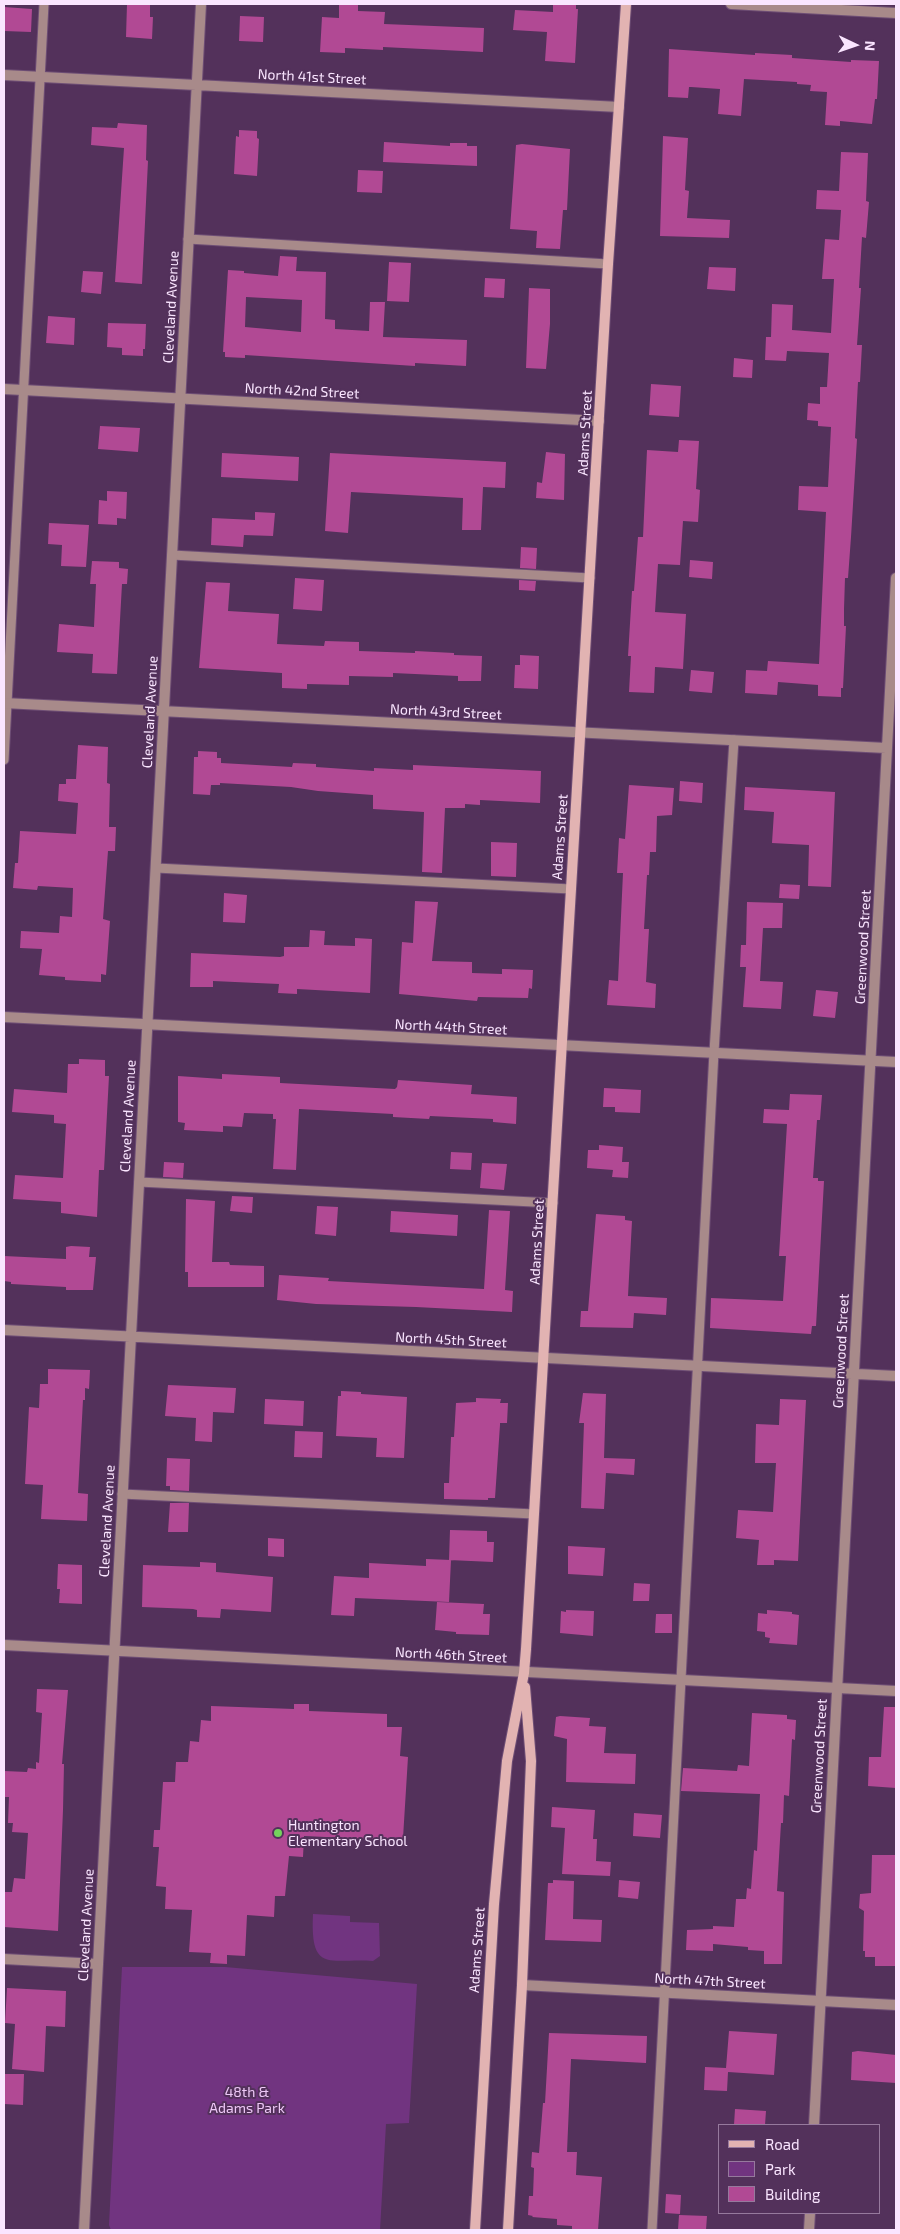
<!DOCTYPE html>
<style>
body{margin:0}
#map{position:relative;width:900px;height:2234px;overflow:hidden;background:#53315b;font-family:"Exo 2",sans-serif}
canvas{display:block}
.frame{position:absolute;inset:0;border:5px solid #fae5ff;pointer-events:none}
.legend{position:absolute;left:718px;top:2124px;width:162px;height:90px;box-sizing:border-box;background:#53315b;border:1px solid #96799d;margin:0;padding:6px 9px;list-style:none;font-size:15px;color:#fae5ff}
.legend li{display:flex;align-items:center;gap:10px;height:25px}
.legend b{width:25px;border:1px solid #96799d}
.north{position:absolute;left:830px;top:20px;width:50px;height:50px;-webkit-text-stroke:4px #53315b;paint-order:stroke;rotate:93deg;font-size:14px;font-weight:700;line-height:20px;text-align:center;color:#fae5ff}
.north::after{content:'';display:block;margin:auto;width:18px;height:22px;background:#fae5ff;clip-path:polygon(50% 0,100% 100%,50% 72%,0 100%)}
</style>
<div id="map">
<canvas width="900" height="2234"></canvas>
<div class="frame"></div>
<ul class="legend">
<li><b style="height:6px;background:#e2b3b2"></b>Road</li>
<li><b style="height:14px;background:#713480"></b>Park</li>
<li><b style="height:14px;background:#b14994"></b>Building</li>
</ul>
<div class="north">N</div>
</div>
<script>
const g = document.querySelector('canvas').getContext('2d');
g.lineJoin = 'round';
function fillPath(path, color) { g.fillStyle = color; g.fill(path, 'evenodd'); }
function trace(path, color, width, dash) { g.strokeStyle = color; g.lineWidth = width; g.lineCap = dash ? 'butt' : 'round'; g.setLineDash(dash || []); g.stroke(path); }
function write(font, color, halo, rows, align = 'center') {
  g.font = font + ' "Exo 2",sans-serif'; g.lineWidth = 4; g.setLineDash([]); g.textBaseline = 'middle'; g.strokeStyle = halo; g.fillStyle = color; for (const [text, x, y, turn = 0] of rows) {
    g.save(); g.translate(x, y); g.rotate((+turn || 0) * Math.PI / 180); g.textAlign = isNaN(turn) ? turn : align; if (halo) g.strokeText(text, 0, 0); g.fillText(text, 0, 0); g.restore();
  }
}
const green = new Path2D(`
 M313 1914 350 1916V1922L379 1923 380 1956 373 1961C329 1958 310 1974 313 1914Z
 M122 1967H225L417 1984 409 2123 386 2124 380 2230H111L109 2225Z`);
const building = new Path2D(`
 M127 4H150V17H153L152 39 126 37Z
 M339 4H358V11L385 12 384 24 484 28 483 52 383 47V50L345 48V53L320 52 322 17 339 18Z
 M553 4H576V9H578L575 63 545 61 547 32 513 30 515 10 553 12Z
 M4 7 32 9 31 32 4 31Z
 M240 16 264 17 263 42 239 41Z
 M669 49 755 55V53L792 55V58L851 62V60L879 61 877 99H875L872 124 840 121V126L825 125 827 92 810 91 811 85 797 84V82L744 79 741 116 718 114 720 89 691 87H689L688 98 668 97Z
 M118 123 147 125 146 160 148 161 142 284 115 282 124 148 91 145 92 127 117 128Z
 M239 130 257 131V138L259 139 257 176 234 174 236 136 239 137Z
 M663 136 688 138 685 190 689 191 687 218 730 220 729 238 660 236Z
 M384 142 450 146V143H467V146H477V166L383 162Z
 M522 144 570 149 567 210H563L560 249 536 248 537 231 510 229 516 145Z
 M841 152 868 153 866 201 869 202 866 238 862 237 859 288H861L857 345H862L860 382H858L855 438 857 439 851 537 848 578H845L844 609V626H846L843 688H841V697L818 696V685L778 682 777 695 745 693 746 670 767 671 768 661 819 664 826 512 798 510 799 486 828 487 831 427 818 426V421L807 420 808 403 820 404V387H827L829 353 787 351 786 361 765 360 766 337H771L772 304 793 305 792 330 831 333 834 279H822L825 239 839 240 841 210 816 209 817 190 839 191Z
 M358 170 383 171 382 193 357 192Z
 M280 256 297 257 296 271 326 272 325 319 335 320V329L369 331 370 302H385L383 337 467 340 466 366 415 363V366L245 355V358L225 357V352H223L228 270 244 271V273L278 276ZM246 297 302 300 301 332 245 327Z
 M389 262 411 263 409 302 387 301Z
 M709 267 736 268 735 291 707 289Z
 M83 271 103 272 101 294 81 292Z
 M485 278 505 279 504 298 484 297Z
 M529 288 550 289V324L546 369 526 368Z
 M48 316 75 318 74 345 46 343Z
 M108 323 146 324 145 349H143V356L122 355V348L107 347Z
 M734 358 753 360 752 378 733 377Z
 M651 384 681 386 679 417 649 415Z
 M100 426 140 428 138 452 98 449Z
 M679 440 699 441 696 489 700 490 698 522 683 521 680 565 658 564 655 612 686 614 683 669 655 667 654 693 629 692 631 656H628L632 591H634L638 537H643L647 450 678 452Z
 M546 452 565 454 564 500 536 498 537 482 542 483Z
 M222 453 299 457 298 481 221 477Z
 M330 453 506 462 505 488 483 487 481 530H462L463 498 351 492 348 533 325 531Z
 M107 491 127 492 126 519 117 518V525L98 524 99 500 107 501Z
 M255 512 275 513 273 536 244 535 243 547 211 545 212 518 255 520Z
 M49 523 89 525 86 567 61 566 62 545 48 544Z
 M521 547 537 548 536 569 520 568Z
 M690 560 713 562 712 579 689 577Z
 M92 561 119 562V568L128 569 127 584H122L117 674 92 673 93 654 57 652 59 624 94 627 96 584H90Z
 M295 578 324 580 322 611 293 609Z
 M519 580 536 581 535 591 519 590Z
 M206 582 230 583 228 611 279 614 277 644 324 646 325 641 359 642V651L415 653V651L454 653V655L482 656 481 681H458V676L393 673V677L349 676V685L307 684V689L282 688V673L199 668Z
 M520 655 539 656 538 689 514 688 515 665H520Z
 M691 670 714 672 712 693 689 691Z
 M78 745 108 747 107 783 110 784 109 827H116L115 851H108L103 919 110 921 106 975 101 974V982L65 980V977L39 975 42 949 20 948 21 931 59 933 60 916 72 917 73 888 38 886 37 890 13 888 15 863H18L20 831 76 834 78 803 58 801 59 784H66V779H76Z
 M198 751 217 752V758H221V763L292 767 293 763 316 764V767L374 771V768L413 770V765L541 771 540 803 480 800V805L465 804V808H445L442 873 422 872 424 812 373 809V795L318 791 291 787 220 783V785H211L210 795 193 794 194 757H198Z
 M680 781 703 783 702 803 679 801Z
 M629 785 674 788 672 815 657 816 656 852H650L649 875H647L644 929H649L646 982 656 984 655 1008 607 1005 609 980 618 981 623 873H617L619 838 625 839Z
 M745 787 835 792 831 887 808 886 809 845 772 843 774 812 744 810Z
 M491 842 517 843 516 877 491 876Z
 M780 884 800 885 799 899 779 898Z
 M224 893 247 895 245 923 223 922Z
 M415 901 438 902 432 961 472 962V973L502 974V969L533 970 532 989 529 988 528 998 478 997 477 1001 399 994 402 942 413 943Z
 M747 902 783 903 782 928H763L760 981 783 982 781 1009 743 1007 746 967H740L741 945H746Z
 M310 930 325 931 324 945 355 946V938L372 939 370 993 297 989V994L278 993 279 984 213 981V987H190L191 953 280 957 284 956V947H309Z
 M816 990 838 992 835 1018 813 1016Z
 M79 1059 105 1060V1076H109L104 1170H99L97 1217 61 1213V1202L13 1199 15 1175 63 1178 66 1124 54 1123V1115L12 1112 14 1089 67 1093 68 1064H79Z
 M222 1074 280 1077V1083L395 1089 397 1087 398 1080 472 1085 471 1094 517 1097 516 1124 493 1122V1119L430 1116 429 1119 393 1117V1114L299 1109 296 1170 273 1169 276 1119H273V1114L244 1113 242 1127 223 1126V1132L184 1130 185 1123 178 1122V1076L222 1079Z
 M604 1088 641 1090 640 1113 615 1112V1107H603Z
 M790 1094 822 1095 820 1120H817L813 1178H818V1181H824L816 1326H812L811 1334 710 1328 711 1298 783 1301 786 1256H779L787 1124 763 1123 764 1109 789 1110Z
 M599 1145 623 1147 622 1162H629L628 1178 612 1177 613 1170 587 1168 588 1150H599Z
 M451 1152 472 1153 471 1170 450 1169Z
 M164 1162 184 1163 183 1178 163 1177Z
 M482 1163 507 1164 504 1190 480 1188Z
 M232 1196 253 1197 252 1213 230 1211Z
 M186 1199 215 1201 212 1262H229L230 1265 264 1266V1287H188V1272H185Z
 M317 1206 338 1207 336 1236 315 1234Z
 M489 1210 510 1211 505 1290 513 1291 512 1312 416 1307 316 1304 277 1300 279 1275 329 1278 328 1281 484 1289Z
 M391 1211 458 1215 457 1236 390 1232Z
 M596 1214 625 1216V1220L632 1221 628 1296 667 1298 666 1315 634 1313 633 1328 580 1327 581 1311H588Z
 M71 1246 90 1247 89 1257H96L93 1290H66V1287L11 1284V1282L4 1281V1256L66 1259V1247Z
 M48 1369 90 1370 89 1389 85 1388V1400H83L78 1493 88 1494 87 1521 41 1519 43 1485 25 1484 29 1407 39 1408 40 1384H48Z
 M168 1385 236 1388 234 1413 213 1412 212 1442 195 1441 196 1418 165 1416Z
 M341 1391 361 1392V1394L407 1397 404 1458 376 1457 377 1438 336 1436 338 1396H341Z
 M583 1393 606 1394 604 1458 635 1459 634 1475 606 1473 604 1509 581 1508 584 1423H579Z
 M476 1398 501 1399 500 1403H508L507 1423H500V1425L495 1498H488V1500L444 1499V1483H449L451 1437H454L456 1403 476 1402Z
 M265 1399 304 1401 303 1426 264 1424Z
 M780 1399 806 1400 798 1561 774 1560V1565H757L759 1540 736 1538 738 1510 773 1512 776 1463H755L756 1424 779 1425Z
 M295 1431 323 1432 322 1458 294 1457Z
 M167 1458 190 1459 189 1491 170 1490V1486H166Z
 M170 1503H189L188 1532H168Z
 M450 1530 487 1531V1542H494L493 1562 449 1560Z
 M268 1538 284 1539V1557L268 1556Z
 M568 1546 605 1548 603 1576 568 1574Z
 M426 1559 451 1560 449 1602 355 1598 354 1616 331 1615 334 1576 369 1578V1563L426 1566Z
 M200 1562 216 1563V1572L273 1577 271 1612 221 1609 220 1618 197 1617V1610L193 1609 142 1607 143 1565 200 1567Z
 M58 1564 82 1565V1604L59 1603 60 1589H57Z
 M634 1583 650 1584 649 1601H633Z
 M437 1602 484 1604 483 1614H490L489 1635 456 1634V1632L435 1630Z
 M566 1610 594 1611 593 1636 560 1633 561 1611 566 1612Z
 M767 1610 792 1612V1614L799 1615 797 1645 769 1643 770 1638 765 1637V1632L757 1631 758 1613 767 1614Z
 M656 1614H672V1633H655Z
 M37 1689 68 1690 62 1764H64L63 1810 58 1931 4 1927V1892H12L14 1878 25 1879 28 1833 12 1832 13 1823H8L9 1797H4V1771L27 1772 28 1768 36 1769V1762L39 1763 42 1713 36 1712Z
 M294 1704H309V1711L387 1714V1727H402L400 1756 408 1757 403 1838 390 1837V1840L304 1836 303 1857 289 1856 285 1896H275L274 1917 247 1915 245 1956 227 1955V1964L210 1963 211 1953 189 1952 192 1910 165 1909 166 1887 156 1886 159 1847H153L154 1830H160L163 1782H175L176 1762H188L190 1741 199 1742 201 1720 211 1721V1706L294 1709Z
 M884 1707H896V1788L868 1786 869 1757H881Z
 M752 1713 787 1715V1719L796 1720 795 1740 792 1739 789 1796 784 1795 783 1823H781L777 1891 784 1892 782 1964H764V1951L748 1950V1947L713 1944V1951L686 1950 687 1930 713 1929V1926L734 1927 736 1899H746L747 1888 751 1889 754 1850 757 1851 760 1794 681 1791 683 1768 737 1771 738 1765 749 1766Z
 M560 1716 590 1718 589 1726 606 1727 604 1753 636 1754 635 1784 566 1782 567 1739 554 1736 556 1717Z
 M552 1807 595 1810 593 1839H597L596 1861 611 1862 610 1876 562 1874 565 1828 551 1827Z
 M634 1813 662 1815 660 1838 633 1836Z
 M872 1855H896V1966H875V1957H865V1951H863L864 1911 859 1908 860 1894 871 1893Z
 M553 1880 574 1881 573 1919 602 1920 601 1942 545 1940 548 1883H553Z
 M619 1880 640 1882 638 1899 618 1897Z
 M7 1988 66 1991 65 2027 46 2026 44 2072 12 2069 15 2024 5 2023Z
 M729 2031 777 2034 774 2075 728 2072 727 2091 704 2090 705 2067 726 2068Z
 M549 2033 647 2036 646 2063 571 2059 567 2152H577L576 2175 602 2177 598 2230 572 2229V2226L557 2225V2219L532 2217 533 2216 528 2215 529 2196H533L534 2168 531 2167 532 2152 539 2153 543 2103H545Z
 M858 2051 896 2055V2083L851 2080 852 2052Z
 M4 2074H24L23 2105 4 2104Z
 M735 2109 766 2111 765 2125H734Z
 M666 2194 681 2195 680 2214 665 2213Z
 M679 2215 707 2216 706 2230H678Z`);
const lane = new Path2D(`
 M188 239 608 264
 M172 555 590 578
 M4 760 44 4
 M156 868 571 889
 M139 1182 553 1203
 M122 1494 534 1514
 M652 2230 714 1052 734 740`);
const street = new Path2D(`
 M731 4 896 13
 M4 75 619 107
 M4 389 599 421
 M4 703 886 748
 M4 1017 896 1062
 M4 1330 896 1376
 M4 1645 896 1691
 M4 1959 98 1964
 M522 1985 896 2005
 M814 2125 896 578
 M84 2230 201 4
 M809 2230 810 2213`);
const secondary = new Path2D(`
 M475 2230 494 1904 507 1761 524 1673 526 1649 608 264 626 4
 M508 2230 522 1985 531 1761 525 1687`);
const markers = [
 [278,1833,5,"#74d25c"]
];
const streetNames = [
 ["North 41st Street",312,77,3],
 ["Cleveland Avenue",171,307,-87],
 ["North 42nd Street",302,391,3],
 ["Adams Street",585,433,-87],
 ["Cleveland Avenue",150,712,-87],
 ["North 43rd Street",446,712,3],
 ["Adams Street",560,837,-86],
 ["Greenwood Street",863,947,-87],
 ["North 44th Street",451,1027,3],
 ["Cleveland Avenue",128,1116,-87],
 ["Adams Street",537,1242,-87],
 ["North 45th Street",451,1340,3],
 ["Greenwood Street",841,1351,-87],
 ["Cleveland Avenue",107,1521,-87],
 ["North 46th Street",451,1655,3],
 ["Greenwood Street",819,1756,-87],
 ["Cleveland Avenue",86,1925,-87],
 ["Adams Street",477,1950,-86],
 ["North 47th Street",710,1981,3]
];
const poiNames = [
 ["Huntington",288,1825],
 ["Elementary School",288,1841]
];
const parkNames = [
 ["48th &",247,2092],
 ["Adams Park",247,2108]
];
fillPath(green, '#713480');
fillPath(building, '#b14994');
trace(lane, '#6e4e75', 11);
trace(street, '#6e4e75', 12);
trace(secondary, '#6e4e75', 12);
trace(lane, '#a88a8a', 9);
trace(street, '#a88a8a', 10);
trace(secondary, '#e2b3b2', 10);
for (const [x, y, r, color] of markers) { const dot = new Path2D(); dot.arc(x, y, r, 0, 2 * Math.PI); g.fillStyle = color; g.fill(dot); trace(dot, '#53315b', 2); }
write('14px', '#fae5ff', '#53315b', streetNames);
write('14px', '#fae5ff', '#53315b', poiNames, 'left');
write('14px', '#eec8f7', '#53315b', parkNames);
</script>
